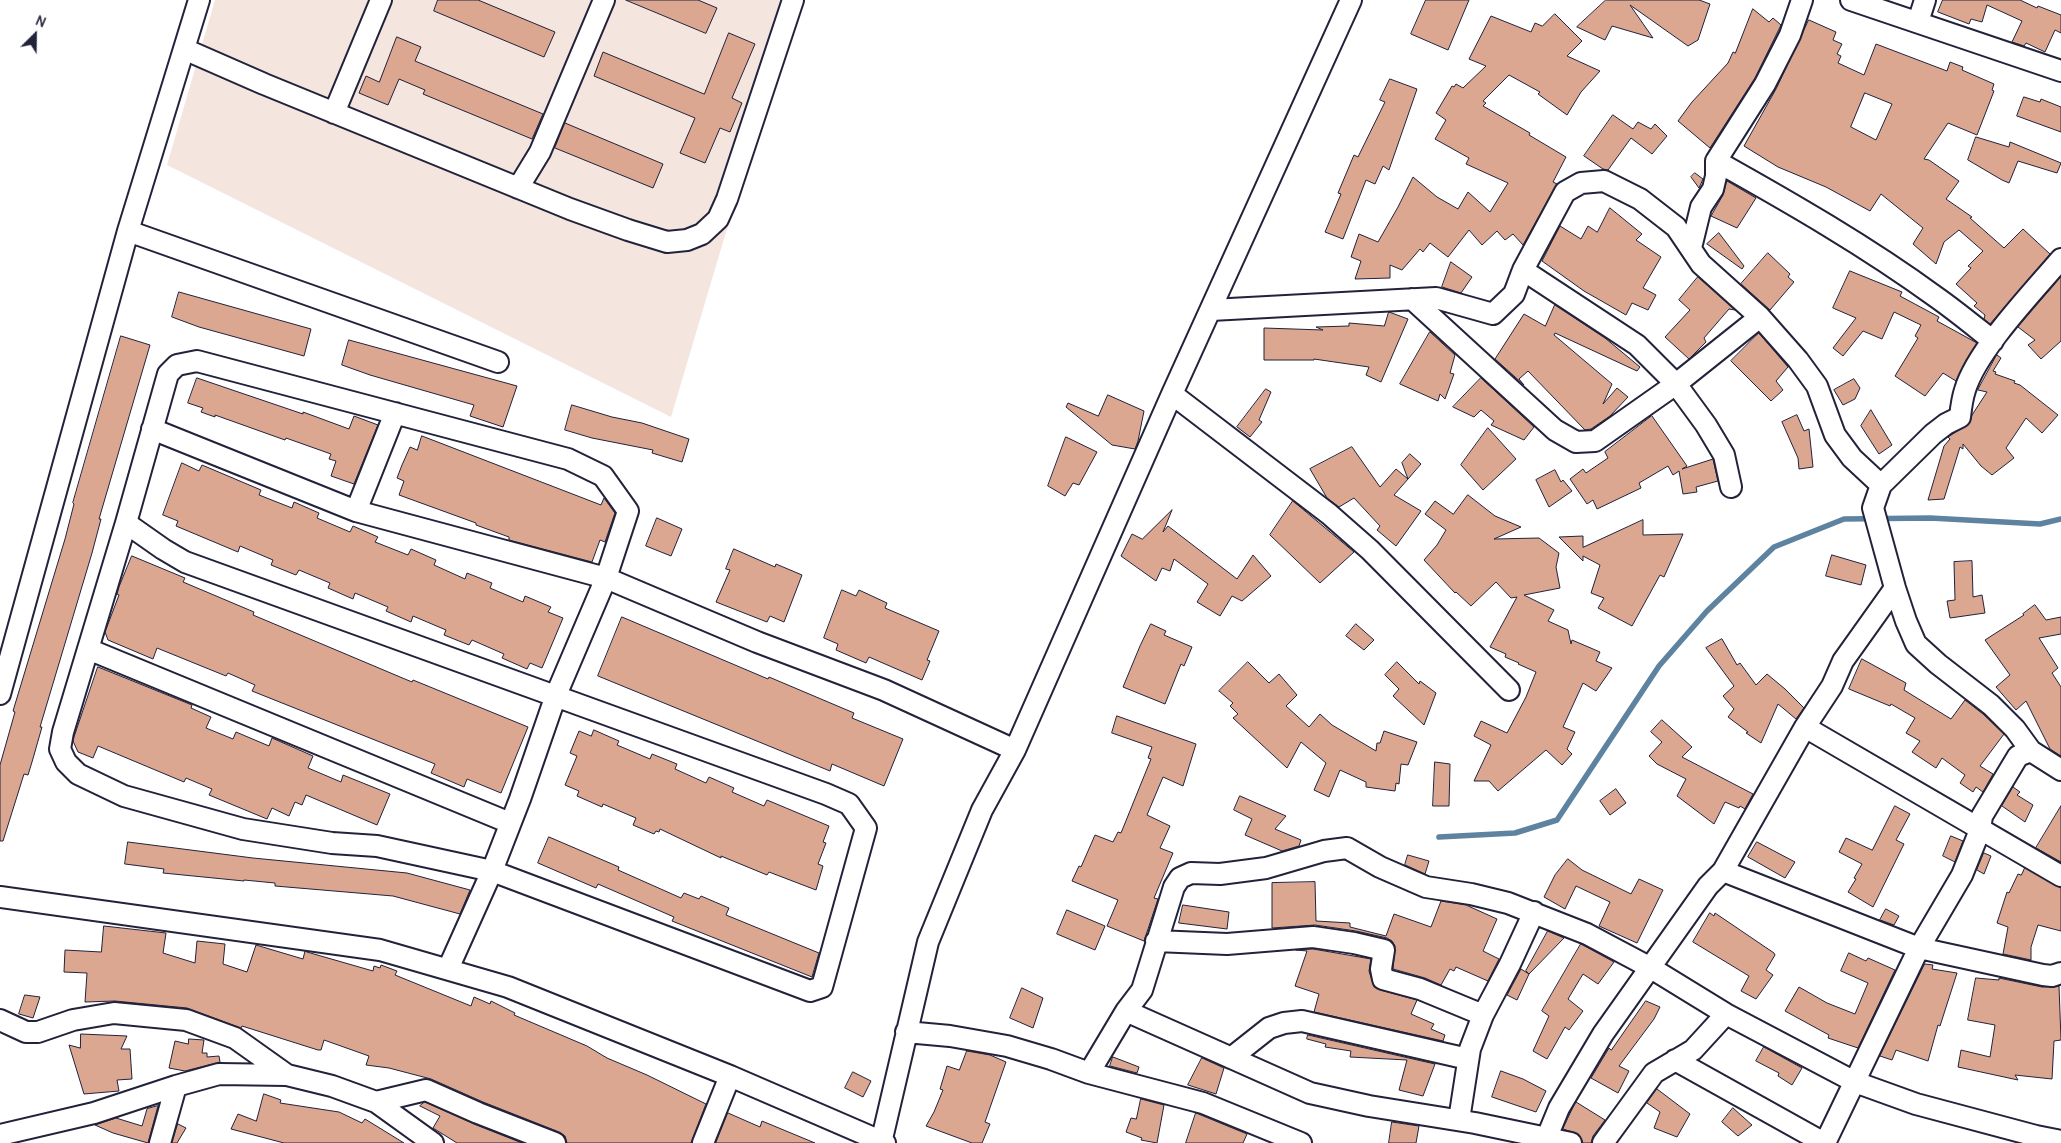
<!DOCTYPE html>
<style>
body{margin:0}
#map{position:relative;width:2061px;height:1143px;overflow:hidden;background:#fff;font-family:Delius,sans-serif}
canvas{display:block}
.north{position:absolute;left:10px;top:10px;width:50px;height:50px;-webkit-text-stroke:4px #fff;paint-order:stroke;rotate:23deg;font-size:14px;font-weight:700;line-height:20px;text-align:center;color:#22223b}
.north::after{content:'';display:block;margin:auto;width:18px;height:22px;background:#22223b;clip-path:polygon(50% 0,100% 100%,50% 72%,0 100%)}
</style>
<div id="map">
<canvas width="2061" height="1143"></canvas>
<div class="north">N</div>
</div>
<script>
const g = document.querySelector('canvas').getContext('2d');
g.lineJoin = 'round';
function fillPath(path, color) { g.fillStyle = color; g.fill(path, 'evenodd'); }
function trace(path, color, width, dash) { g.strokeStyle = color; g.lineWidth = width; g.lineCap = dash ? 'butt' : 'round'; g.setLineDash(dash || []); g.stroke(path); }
const built = new Path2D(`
 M215 0H795L671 417 167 165Z`);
const stream = new Path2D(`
 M1439 837 1515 833 1557 820 1659 666 1707 611 1774 547 1844 519 1930 518 2040 524 2061 519`);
const building = new Path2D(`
 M438 0H478L555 32 544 57 434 11Z
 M626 0H698L717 8 706 33Z
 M1426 0H1469L1448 50 1411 34Z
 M1606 0H1699L1710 4 1698 40 1688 46 1630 5 1653 38 1612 26 1605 40 1577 27Z
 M1943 0H2020L2037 8 2038 6 2061 15V33L2055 30 2045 52 2026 43 2024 46 2012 42 2022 21 1987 5 1982 22 1971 19 1969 24 1938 12Z
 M1753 9 1769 22 1773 18 1781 25 1755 78 1710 148 1678 121 1692 102 1728 63 1733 52 1735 53Z
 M1555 14 1582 41 1567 56 1600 71 1581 92 1567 115 1538 94 1540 92 1509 75 1483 101 1486 103 1483 106 1530 133 1529 135 1566 157 1553 182 1557 184 1523 245 1513 234 1505 240 1497 231 1482 245 1469 230 1448 257 1430 243 1423 252 1420 249 1402 270 1390 265V278L1355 279 1361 261 1351 257 1359 234 1378 242 1398 207 1413 177 1437 197 1458 209 1468 192 1490 212 1508 183 1466 164 1469 158 1435 139 1446 120 1436 113 1452 86 1454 87 1456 84 1463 88 1486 66 1469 59 1491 16 1531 32 1535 23 1542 26Z
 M1809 20 1836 32 1833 40 1842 44 1837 54 1841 56 1838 63 1864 75 1876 44 1947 71 1950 62 1963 67 1962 70 1994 84 1992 90 1994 91 1977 135 1948 123 1924 159 1929 160 1959 181 1946 199 1972 217 1970 218 2004 248 2023 229 2050 254 1990 324 1984 319 1985 315 1974 306 1977 303 1956 284 1971 268 1968 266 1983 251 1959 230 1944 242 1936 264 1913 244 1923 228 1881 194 1870 211 1826 187 1778 167 1744 146 1776 89ZM1865 93 1892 104 1876 140 1851 127Z
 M729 33 755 44 732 98 742 103 730 132 720 128 705 163 680 153 695 118 594 76 603 52 704 94Z
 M397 37 421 47 415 61 543 114 532 139 423 94 425 90 399 79 388 105 359 93 366 76 379 82Z
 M1390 79 1417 89 1389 170 1383 166 1375 184 1366 180 1343 239 1325 232 1341 194 1338 193 1354 155 1358 157 1385 102 1380 100Z
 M2024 97 2040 102 2041 99 2061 107V132L2017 116Z
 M1613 115 1633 129 1638 122 1651 129 1655 124 1667 136 1652 154 1631 138 1608 170 1603 169 1584 156Z
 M565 123 663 164 653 188 555 148Z
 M1976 137 2009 147 2010 142 2061 163 2057 173 2018 161 2009 183 2002 180 1968 160Z
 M1695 173 1703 179 1699 188 1691 177Z
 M1727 181 1756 198 1737 228 1711 216 1723 195Z
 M1610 208 1642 234 1636 240 1661 257 1643 288 1656 295 1648 310 1632 303 1626 315 1584 291 1542 261 1560 226 1581 239 1588 226 1597 232Z
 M1719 233 1744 266 1742 269 1707 244Z
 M1768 253 1790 274 1788 277 1794 282 1770 310 1741 284Z
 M1451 262 1472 277 1461 293 1442 287Z
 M1850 271 1902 292 1900 296 1939 317 1937 321 1977 343 1956 381 1943 373 1925 396 1895 376 1918 338 1915 336 1921 325 1894 312 1882 339 1863 331 1843 356 1833 348 1856 318 1833 308Z
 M1698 277 1735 310 1729 309 1704 338 1706 342 1689 359 1665 337 1690 310 1679 300Z
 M2061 277V341L2041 359 2028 345 2035 340 2018 327Z
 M179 292 311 329 304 356 199 327 172 317Z
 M1555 305 1605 338 1640 367 1637 371 1555 333 1554 335 1612 384 1603 404 1617 388 1628 397 1610 416 1591 429 1585 430 1528 371 1519 379 1524 385 1495 359 1524 314 1545 326Z
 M1389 312 1408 319 1381 382 1366 375 1369 367 1314 359V360H1264V328L1323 330 1316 327 1349 326V323L1384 326Z
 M1430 332 1455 355 1450 373 1454 374 1445 399 1440 394 1438 401 1400 384Z
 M1759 333 1788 367 1776 381 1783 390 1771 401 1731 361Z
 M121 336 150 345 99 519H101L92 553 40 727H42L32 762 28 775 24 774 3 841H0V765L15 712 13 711 65 539 74 504 73 503Z
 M349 340 517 386 503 427 470 416 474 405 370 375 342 365Z
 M1997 355 2001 358 1993 371 1996 372 1995 374 2015 381 2014 383 2020 385 2058 415 2042 433 2026 418 2006 448 2014 458 1992 475 1981 466 1963 444V449L1960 447 1944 499 1928 500 1944 446 1950 439 1948 437 1970 423 1972 415 1987 392 1978 390Z
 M197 378 303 414V412L349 429 354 416 378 425 354 484 331 476 336 461 329 459 331 454 286 438 285 440 215 415V417L201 412 203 408 188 403Z
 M1481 378 1534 427 1524 440 1491 425 1494 421 1481 410 1474 417 1453 407Z
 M1854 379 1860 388 1855 399 1843 405 1834 390Z
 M1266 389 1271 392 1259 420 1262 422 1250 437 1237 427Z
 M1108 395 1144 411 1138 441 1135 449 1112 445 1066 407 1068 403 1098 416Z
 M572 405 612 417 642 423 689 439 682 462 652 453 653 450 592 438 565 430Z
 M1871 410 1892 445 1879 454 1861 426Z
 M1797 415 1804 431 1809 429 1813 467 1799 469 1798 458 1782 422Z
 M1652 416 1687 466 1682 469 1713 459 1718 481 1696 487 1697 492 1683 494 1679 471 1673 475 1668 466 1639 483 1641 488 1597 509 1593 500 1587 504 1570 479 1583 469 1586 473 1608 458 1605 452Z
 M1488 428 1516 459 1483 490 1461 465Z
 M422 436 601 505 604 498 615 513 605 542 600 540 592 562 509 540V537L476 525V523L399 495 404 481 397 478 402 465 410 447 417 450Z
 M1066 437 1097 452 1079 485 1073 483 1065 496 1048 486Z
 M1352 447 1380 487 1396 469 1408 479 1394 495 1421 511 1396 546 1377 530 1380 526 1354 498 1339 507 1327 498 1310 469Z
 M1410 454 1421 464 1408 479 1402 463Z
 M182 463 199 471 202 465 261 490 259 495 292 508 294 502 319 513 317 518 350 532 353 526 378 537 375 542 408 555 411 549 436 560 434 565 465 579 467 573 492 583 490 588 523 602 525 596 551 607 548 612 563 618 542 668 530 663 527 669 502 658 504 654 472 640 469 645 444 635 446 630 413 616 411 622 386 611 388 607 355 593 353 599 328 588 330 583 299 570 296 575 271 565 273 560 240 546 238 552 176 526 178 521 163 515Z
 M1555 470 1561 482 1563 480 1572 491 1549 507 1536 480Z
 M1468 495 1495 516 1521 527 1494 539 1539 538 1559 553 1556 567 1560 588 1524 595 1554 610 1548 621 1568 630 1571 644 1572 640 1600 652 1596 661 1612 668 1596 691 1583 683 1563 727 1575 732 1567 749 1572 754 1562 765 1546 750 1498 791 1489 781H1474L1491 745 1474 736 1481 721 1507 733 1526 697 1536 672 1518 664 1519 663 1505 657 1506 654 1490 647 1517 597 1511 598 1496 582 1471 606 1456 592 1455 593 1424 560 1437 545 1446 530 1425 514 1435 501 1453 514Z
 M1293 501 1354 552 1320 583 1270 535Z
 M1172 510 1163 532 1168 526 1237 579 1253 555 1271 576 1242 601 1232 596 1220 616 1197 602 1208 584 1174 559 1170 571 1162 568 1156 581 1121 556 1132 534 1142 539Z
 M657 518 682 529 671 556 646 546Z
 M1643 520V535L1683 534 1664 577 1660 575 1632 626 1598 608 1604 598 1591 593 1600 565 1583 556V561L1559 537 1583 536V547Z
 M734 549 775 567 776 564 802 575 784 622 770 616 767 622 716 602 730 570 726 569Z
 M1832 555 1866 565 1861 585 1826 576Z
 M132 556 185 578 183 582 254 612 253 615 412 682 413 680 528 727 501 793 467 779 464 787 431 773 435 764 252 691 255 685 228 673 226 676 157 648 153 659 108 640 105 632 119 595 117 594 119 587Z
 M1972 561 1973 597 1982 595 1985 613 1950 618 1947 601 1955 600 1954 562Z
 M842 590 856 596 859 590 887 603 885 608 939 631 927 660 930 661 922 680 869 657 866 663 836 650 838 644 824 638Z
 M2035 605 2046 620 2061 617V634L2039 638 2058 668 2052 673 2061 687V756L2050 749 2026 701 2016 710 1996 687 2010 675 1985 640 2024 615 2023 614Z
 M622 617 768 679 769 677 854 713 852 718 903 739 884 786 832 764 830 771 598 676Z
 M1151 624 1166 631 1164 635 1192 647 1184 666 1181 664 1165 704 1123 687 1140 646Z
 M1356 624 1374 640 1364 650 1346 636Z
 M1722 639 1737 665 1740 663 1756 685 1767 674 1785 689 1804 708 1796 719 1778 704 1761 743 1746 733 1748 732 1728 717 1734 709 1723 696 1734 686 1706 648Z
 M1862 659 1906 683 1904 690 1951 719 1965 700 1983 714 2004 734 1980 766 1993 774 1983 792 1976 787 1973 792 1960 783 1965 775 1942 758 1936 768 1912 752 1920 741 1906 733 1915 718 1891 704 1890 706 1849 689Z
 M1248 662 1269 683 1279 674 1297 695 1286 706 1309 727 1320 714 1332 725 1376 751 1377 743H1380L1384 731 1417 742 1408 765 1401 764 1399 784 1396 783 1395 791 1366 787V782L1340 770 1329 797 1314 790 1326 763 1301 742 1287 768 1233 718 1238 714 1230 706 1233 703 1219 691Z
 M1397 662 1419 684 1420 681 1436 693 1424 725 1393 696 1399 689 1385 675Z
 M98 667 192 705 191 708 211 717 206 728 233 739 236 732 269 746 272 738 313 756 308 768 341 782 343 775 390 794 377 825 306 795 302 805 295 802 289 816 272 808 267 819 209 795 212 789 186 778 184 782 98 746 93 758 78 752 73 741 74 737Z
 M1117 716 1196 744 1183 786 1163 777 1147 815 1170 826 1160 848 1173 853 1154 898 1158 899 1144 941 1107 926 1118 900 1072 881 1079 866 1081 867 1095 835 1113 842 1118 832 1121 833 1151 759 1148 758 1152 747 1112 733Z
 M1662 720 1692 747 1682 757 1753 794 1745 809 1740 806 1739 808 1725 802 1714 824 1677 796 1686 779 1657 764 1649 756 1662 742 1651 732Z
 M594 730 619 741 617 745 650 759 652 754 677 764 675 769 706 783 709 777 734 788 732 792 764 806 767 800 829 826 823 842 826 843 818 864 823 866 816 890 769 872 767 875 721 856V858L660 829 659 832 656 831 654 834 633 825 636 818 603 804 602 807 577 796 579 791 565 785 577 756 570 753 579 731 591 736Z
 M1435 762 1450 764 1449 806H1433Z
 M2013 787 2020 792 2017 795 2033 805 2025 822 2002 806Z
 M1616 789 1626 803 1610 815 1600 801Z
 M1240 796 1286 816 1275 829 1301 840 1299 846 1282 851 1245 835 1252 819 1234 810Z
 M1895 806 1910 814 1896 840 1904 844 1873 907 1848 892 1856 879 1854 878 1862 864 1839 852 1846 838 1872 850Z
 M2061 806V862L2036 848Z
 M1951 836 1963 841 1955 862 1943 856Z
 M549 837 619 867 618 870 681 898 684 893 699 899 701 896 729 908 726 915 819 953 812 977 672 921 674 917 598 884 596 888 538 863Z
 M128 842 253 858 407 873 470 890 460 914 393 896 275 886V883L244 880V881L163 873 164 869 125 864Z
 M1757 842 1795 862 1785 878 1748 857Z
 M1984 853 1991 856 1984 874 1977 870Z
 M1408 855 1429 861 1425 874 1405 865Z
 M1568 859 1582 870 1631 894 1639 879 1663 890 1637 943 1599 926 1610 902 1576 886 1565 909 1544 897 1555 875Z
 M2025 868 2061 888V931L2038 925 2031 947V960L2003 954 2008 927 1997 923 2007 892 2009 893 2018 874 2021 875Z
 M1315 882 1316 921 1350 923V927L1386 936 1394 914 1431 927 1441 901 1466 905 1497 919 1483 951 1499 959 1488 981 1456 967 1454 971 1450 969 1441 985 1425 978 1393 969 1395 946 1392 941 1387 938 1356 931 1315 925 1272 928V883Z
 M1183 905 1229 912 1227 929 1179 923Z
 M1886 909 1899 916 1894 925 1880 920Z
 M1067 910 1105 926 1095 950 1057 934Z
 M1710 913 1714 916 1715 913 1774 953 1775 955 1766 970 1773 975 1756 999 1741 991 1749 976 1693 942Z
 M104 926 166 933 163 953 195 963 197 941 225 944 223 964 247 972 256 945 303 959 305 951 307 952 373 971 374 966 380 968 381 965 397 971 395 975 471 1006 474 997 490 1004 491 1001 515 1013 514 1015 587 1046 607 1058 647 1075 706 1104 691 1143H567L565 1136 559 1132 483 1102 431 1079 389 1068 366 1065 369 1056 324 1040 321 1050H318L242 1026 241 1028 187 1008 115 1001 85 1002 87 973 64 972 65 950 101 952Z
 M1548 931 1564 938 1529 974 1517 1000 1507 995 1521 969 1529 974 1526 971Z
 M1581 944 1614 962 1598 984 1583 974 1568 999 1583 1011 1569 1030 1565 1027 1547 1059 1533 1051 1549 1016 1542 1011Z
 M1313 949 1371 959 1369 971 1374 987 1380 990 1417 1000 1411 1014 1434 1024 1431 1029 1445 1035 1443 1041 1314 1012 1319 994 1295 986 1307 951 1296 950Z
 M1849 953 1866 961 1868 958 1895 970 1858 1048 1828 1038 1829 1035 1785 1011 1799 987 1827 1003 1855 1014 1868 983 1841 971Z
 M1925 964 1933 965 1932 969 1957 973 1940 1026 1938 1025 1928 1061 1896 1050 1892 1060 1880 1056Z
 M1976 978 1999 980V978L2042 987 2059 986 2061 1040 2054 1041 2052 1079 2015 1075 2018 1080 1958 1067 1961 1050 1990 1057 1995 1025 1968 1020Z
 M1022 988 1043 998 1033 1028 1010 1018Z
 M25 995 40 997 33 1018 19 1014Z
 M1646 1001 1660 1007 1654 1019 1619 1066 1629 1071 1618 1093 1591 1078 1609 1048 1611 1050Z
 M81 1034 127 1036 121 1049H130L132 1079 117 1080 119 1091 84 1094 69 1045 80 1048Z
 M1308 1035 1435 1064 1423 1096 1399 1090 1407 1060 1350 1057 1351 1051 1325 1047 1326 1044 1307 1039Z
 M189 1039 204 1040 202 1053H207V1057L219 1056 220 1062 185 1071 169 1068 175 1041 188 1044Z
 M1764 1047 1802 1068 1792 1085 1778 1076 1779 1073 1756 1061Z
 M967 1051 990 1055 1006 1062 985 1122 990 1124 982 1143H972L926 1126 934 1112 943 1090 940 1089 947 1066 959 1070Z
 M1113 1057 1139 1067 1137 1073 1110 1066Z
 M1202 1058 1224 1068 1216 1094 1188 1085Z
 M1501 1071 1523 1079 1546 1091 1536 1112 1492 1097Z
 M853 1072 871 1081 863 1097 845 1088Z
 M1657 1089 1690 1114 1677 1137 1654 1128 1660 1112 1647 1103Z
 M264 1094 281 1100 280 1103 339 1112 362 1123 365 1119 404 1143H284L231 1129 238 1114 256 1121Z
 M1141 1099 1164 1105 1157 1143 1141 1140 1142 1138 1126 1132 1131 1118 1136 1119Z
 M425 1102 474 1124 522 1143H457L433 1128 440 1116 420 1106Z
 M1576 1102 1605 1120 1593 1136 1591 1143H1583L1578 1134 1563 1129Z
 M158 1106 148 1143 113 1133 95 1125 116 1118 142 1126 147 1109Z
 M1733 1108 1752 1125 1738 1136 1722 1122Z
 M728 1113 760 1127 762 1121 815 1143H716Z
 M1196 1113 1247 1134 1243 1143H1186Z
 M1392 1122 1419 1126 1416 1143H1389Z
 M178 1124 186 1128 177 1143H172Z`);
const minor = new Path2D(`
 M1851 0 2061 71
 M1918 22 1925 0
 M184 49 264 84 570 209 628 230 667 242 687 240 702 234 718 219 727 199 793 0
 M334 113 381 0
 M1716 161C1791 203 1866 246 1936 297 1956 311 1974 326 1993 341
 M518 188 540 152 604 0
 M128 231 498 362
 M1691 248 1701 207 1713 189 1716 176V161L1765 84 1790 35 1802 0
 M2061 259C2033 292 1977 350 1965 390 1962 399 1961 408 1960 417L1946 424 1933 434 1881 485 1873 508 1895 588 1906 621 1916 644 1938 664 1991 705 2015 729 2031 751 2061 770
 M1523 270 1637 345 1676 384 1706 425 1724 455 1731 487
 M1412 299 1555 430 1576 442 1595 441 1676 384 1760 317
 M1211 310 1436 298 1493 314 1514 294 1523 270 1565 192 1581 183 1604 181 1640 199 1676 227 1701 264 1760 317 1798 360 1817 386 1835 435 1852 458 1881 485
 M1172 394 1329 514 1370 550 1509 690
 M152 429 356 511 606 578 757 642 884 690 1015 750
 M356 511 395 413
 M126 523 163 549 185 562 826 794 849 804 866 828 822 987 810 991 492 871 377 846 332 843 243 829 124 796 78 774 66 762 60 749 63 732 126 523 168 374 177 365 197 361 568 459 603 476 628 511 606 578 556 695 520 799 492 871 448 969
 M88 649 510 823
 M0 694 128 231 199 0
 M1805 727 2061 876
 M1723 871 1919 948 2043 975 2052 976 2061 973
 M0 897 380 950 508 987 730 1076 885 1143
 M1156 941 1227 944 1313 937 1354 943 1384 950 1381 969 1383 979 1420 989 1483 1015
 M1126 1011 1310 1093 1369 1106 1475 1123 1571 1143
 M0 1020 26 1032H38L73 1020 114 1013 186 1020 235 1038 287 1075
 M906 1032 950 1036 1007 1046 1051 1059 1089 1073 1203 1103 1301 1143
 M1231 1058 1269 1028 1284 1023 1302 1021 1468 1059
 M1675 1060 1824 1143
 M1089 1073 1126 1011 1142 990 1174 887 1180 878 1191 873 1220 874 1266 868 1324 851 1347 848 1380 867 1426 887 1471 894 1508 903 1587 934 1651 968 1726 1014 1855 1082 1916 1104 2036 1136 2061 1141
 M376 1102 426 1090 478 1113 555 1143
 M1459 1120 1470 1049 1483 1015 1510 964 1534 912
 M0 1135 94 1113 176 1086 219 1074 287 1075 332 1086 376 1102 433 1143
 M1547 1137 1559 1108 1603 1034 1708 886 1723 871 1805 727 1832 686 1843 661 1895 588
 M160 1143 176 1086
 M703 1143 730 1076
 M881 1143 928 942 982 810 1015 750 1172 394 1351 0
 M1603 1143 1654 1073 1693 1050 1726 1014
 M1825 1143 1919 948 1962 875 1980 830 1982 816 2018 756 2031 751`);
fillPath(built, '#f4e5de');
trace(stream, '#5d83a1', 5.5);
fillPath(building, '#dca791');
trace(building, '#22223b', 1);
trace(minor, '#22223b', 24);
trace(minor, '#fff', 20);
</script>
